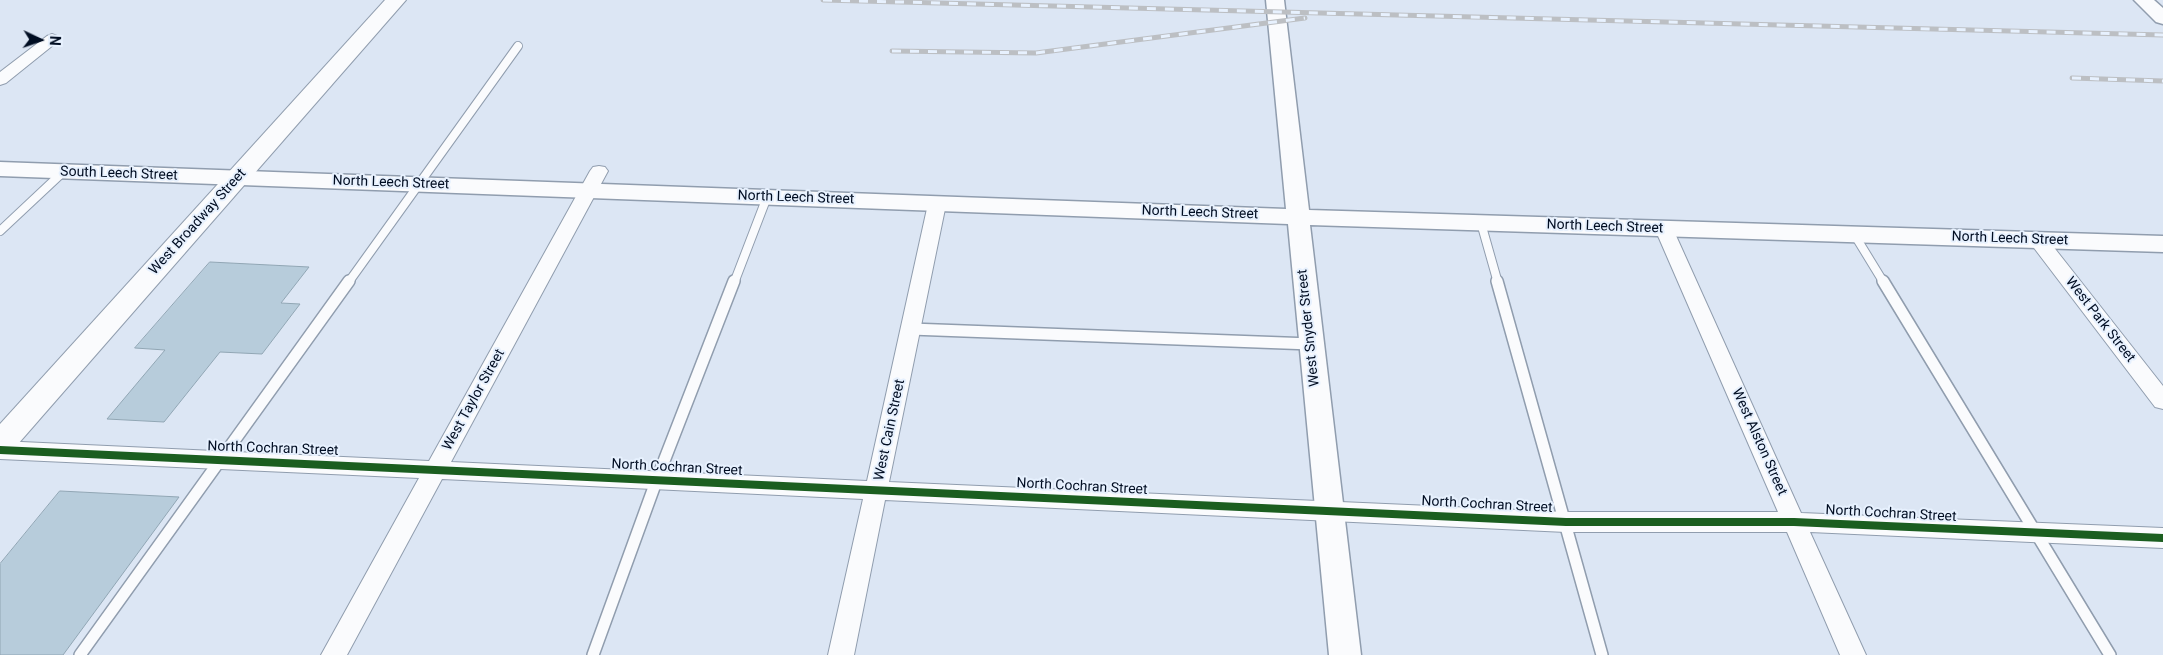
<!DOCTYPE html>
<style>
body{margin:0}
#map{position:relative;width:2163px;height:655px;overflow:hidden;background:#dce6f4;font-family:Roboto,sans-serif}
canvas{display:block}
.north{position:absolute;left:15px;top:15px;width:50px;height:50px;-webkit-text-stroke:4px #e7f1fe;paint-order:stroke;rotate:93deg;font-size:14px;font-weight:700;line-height:20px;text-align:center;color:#000d22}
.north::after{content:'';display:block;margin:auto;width:18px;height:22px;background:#000d22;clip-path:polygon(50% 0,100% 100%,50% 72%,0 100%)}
</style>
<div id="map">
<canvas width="2163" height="655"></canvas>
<div class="north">N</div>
</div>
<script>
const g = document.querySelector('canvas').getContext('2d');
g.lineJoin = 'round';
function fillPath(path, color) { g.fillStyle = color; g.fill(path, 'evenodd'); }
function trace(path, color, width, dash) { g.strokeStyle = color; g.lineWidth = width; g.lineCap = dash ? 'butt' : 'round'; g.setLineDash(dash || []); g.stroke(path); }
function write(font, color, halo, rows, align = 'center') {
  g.font = font + ' Roboto,sans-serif'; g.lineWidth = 4; g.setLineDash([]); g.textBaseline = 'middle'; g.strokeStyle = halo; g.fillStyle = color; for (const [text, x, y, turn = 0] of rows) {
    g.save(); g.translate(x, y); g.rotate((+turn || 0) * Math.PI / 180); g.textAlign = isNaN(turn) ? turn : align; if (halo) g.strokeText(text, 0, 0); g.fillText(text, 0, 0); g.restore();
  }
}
const building = new Path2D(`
 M210 262 309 267 281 303 300 304 262 354 220 352 164 422 107 419 165 350 135 348Z
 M60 491 179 497 63 655H0V564Z`);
const serviceFar1 = new Path2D(`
 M1481 223 1498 283
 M0 231 63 172
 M1854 234 1884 283
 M348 283 518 46
 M734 283 767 197`);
const service = new Path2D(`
 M1497 281 1602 655
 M1883 281 2110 655
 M911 329 1311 344
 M80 655 349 281
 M593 655 657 479 734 281`);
const minor = new Path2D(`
 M52 34 57 36 60 39 57 42 6 83 0 85V72L47 36Z
 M599 166 605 167 608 171 451 462 867 481 928 204 931 200 937 198 943 200 946 204 889 482 1566 512H1778L1655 229 1658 225 1664 223 1670 225 1673 229 1801 513 2163 528V548L1810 532 1866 655H1840L1787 532H1566L885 500 854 655H828L863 499 442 479 347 655H321L419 478 0 459V441L429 461 590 171 593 167Z
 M2038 234 2045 236 2163 386V409L2155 407 2031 244 2029 240 2031 236Z`);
const tertiary = new Path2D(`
 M1266 0H1284L1309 210 2163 236V252L1310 225 1361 655H1329L1288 224 0 176V162L1286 209Z
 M2134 0H2154L2163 8V24L2156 22Z`);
const secondary = new Path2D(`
 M385 0H406L11 452 0 456V424Z`);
const rail = new Path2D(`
 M823 0 2163 35
 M892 51 1036 53 1305 18
 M2072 78 2163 81`);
const cycleway = new Path2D(`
 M0 450 1566 522H1794L2163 538`);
const streetNames = [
 ["South Leech Street",119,174,2],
 ["North Leech Street",391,183,2],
 ["North Leech Street",796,198,2],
 ["North Leech Street",1200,213,2],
 ["West Broadway Street",198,222,-48],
 ["North Leech Street",1605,227,2],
 ["North Leech Street",2010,239,2],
 ["West Park Street",2100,320,52],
 ["West Snyder Street",1309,328,-96],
 ["West Taylor Street",474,400,-61],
 ["West Cain Street",890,430,-78],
 ["West Alston Street",1759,442,66],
 ["North Cochran Street",273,449,2],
 ["North Cochran Street",677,468,3],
 ["North Cochran Street",1082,487,3],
 ["North Cochran Street",1487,505,3],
 ["North Cochran Street",1891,514,3]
];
fillPath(building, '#b7ccdb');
trace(building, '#91a6b4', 1);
trace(serviceFar1, '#909dae', 10);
trace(service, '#909dae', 14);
trace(minor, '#909dae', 2);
trace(tertiary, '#909dae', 3);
trace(secondary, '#909dae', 2);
trace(serviceFar1, '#fafbfd', 8);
trace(service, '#fafbfd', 11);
fillPath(minor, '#fafbfd');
fillPath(tertiary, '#fafbfd');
fillPath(secondary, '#fafbfd');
trace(rail, '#bcbfc3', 5);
trace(rail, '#e7f1fe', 3, [9]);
trace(cycleway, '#1b5e20', 8);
write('14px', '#000d22', '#e7f1fe', streetNames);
</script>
